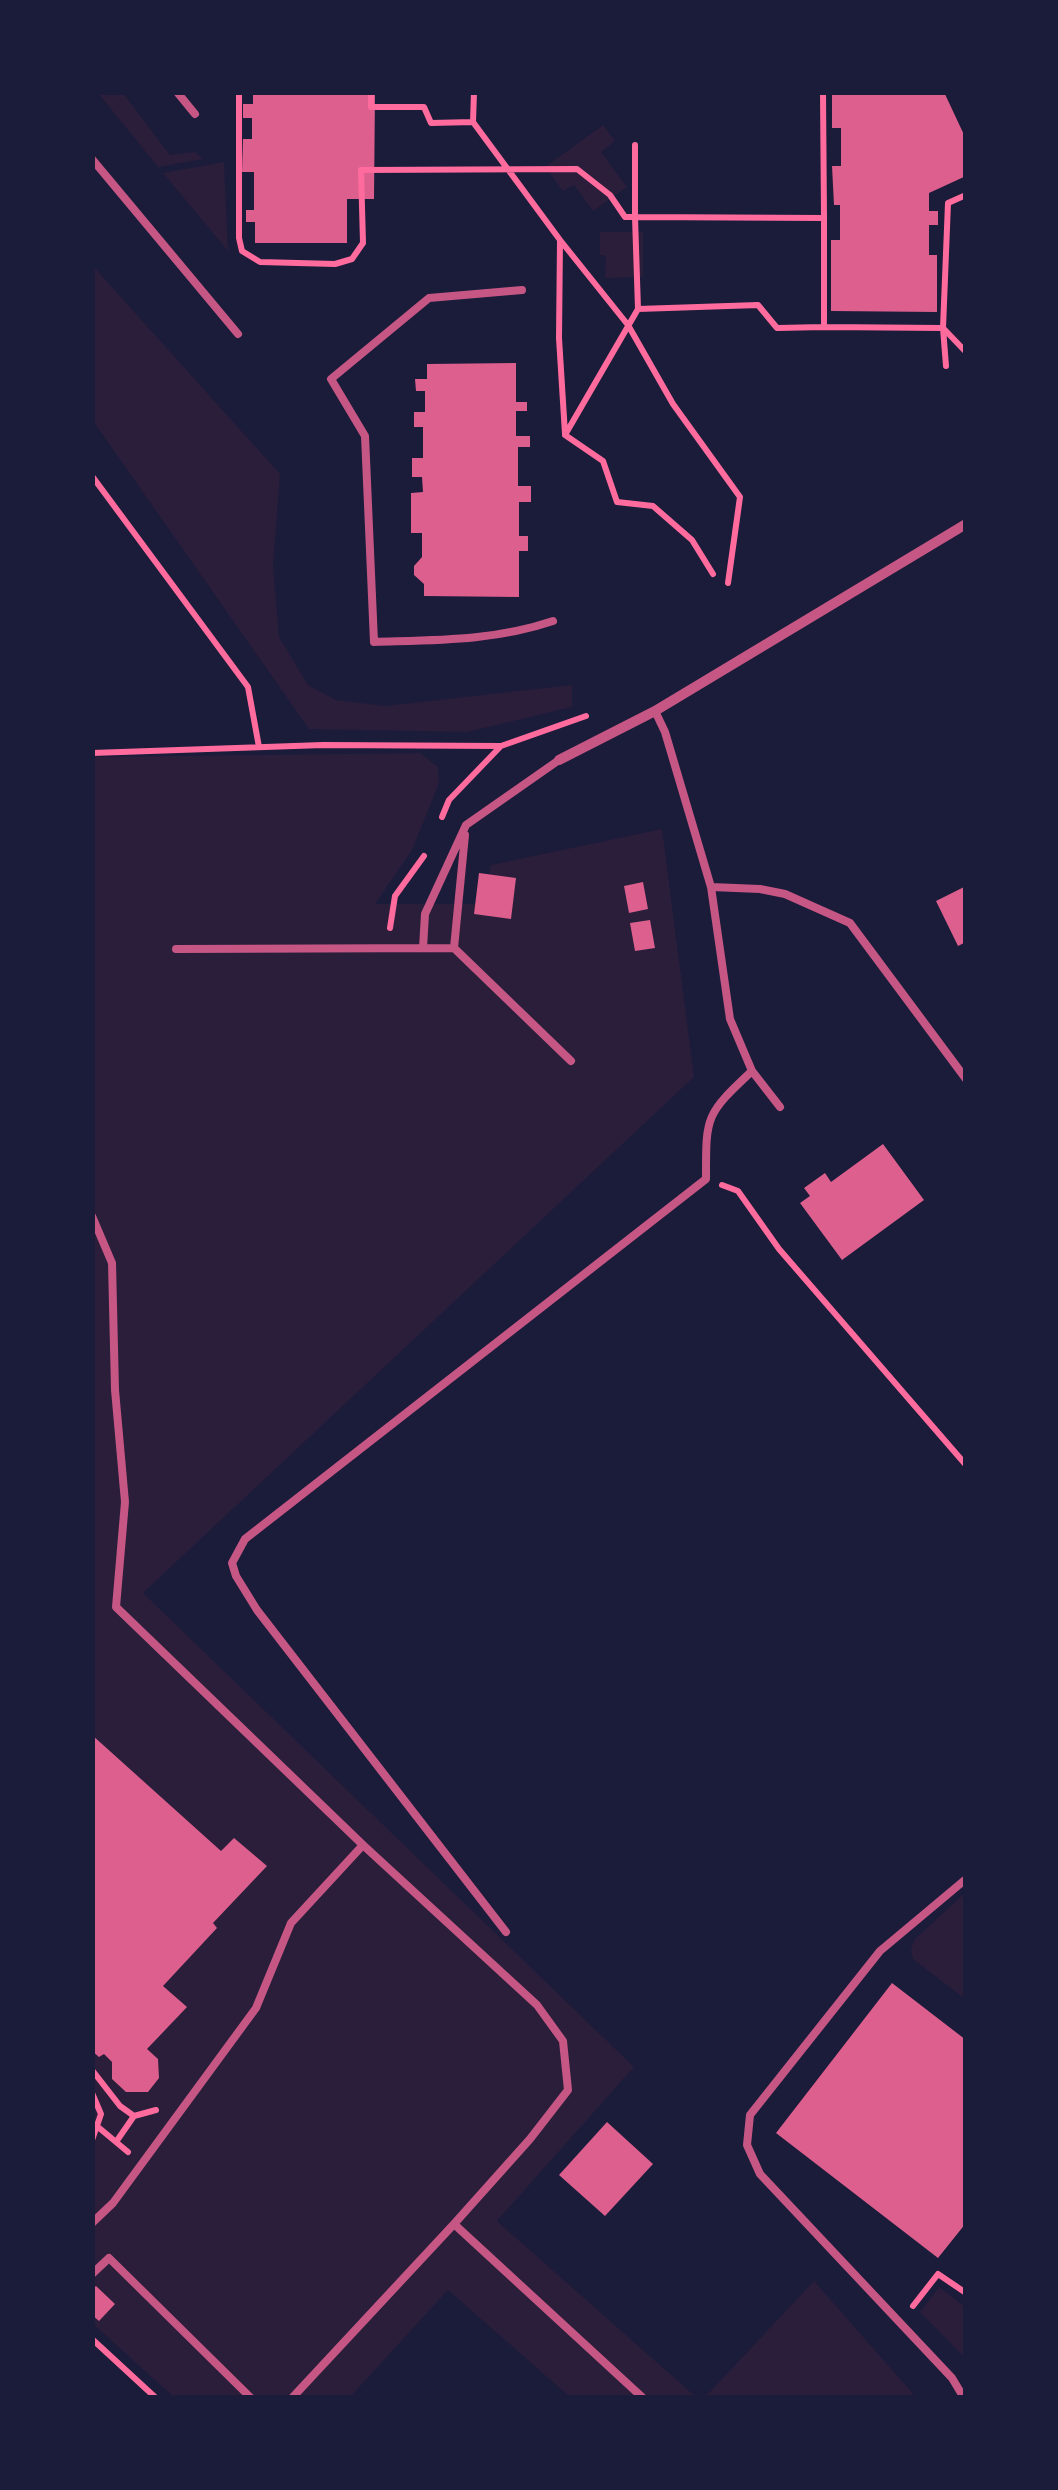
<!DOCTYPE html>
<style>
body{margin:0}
#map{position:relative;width:1058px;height:2490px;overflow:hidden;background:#1b1b3a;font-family:"Sofia Sans Condensed",sans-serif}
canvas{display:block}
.frame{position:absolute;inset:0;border:95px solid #1b1b3a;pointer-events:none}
</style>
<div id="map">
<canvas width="1058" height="2490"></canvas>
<div class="frame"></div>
</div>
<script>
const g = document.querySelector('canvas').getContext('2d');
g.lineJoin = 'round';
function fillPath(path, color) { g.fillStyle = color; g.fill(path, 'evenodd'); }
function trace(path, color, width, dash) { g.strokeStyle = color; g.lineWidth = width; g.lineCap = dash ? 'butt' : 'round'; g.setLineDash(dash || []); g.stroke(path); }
const green = new Path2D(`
 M98 93H123L170 155 195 152 203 159 158 167Z
 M603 125 615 141 601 152 627 187 593 211 574 185 563 191 545 167Z
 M224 162 228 251 163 173Z
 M600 232H643V277L605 278 606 256 600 255Z
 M93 266 280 474 273 566 279 637 308 685 336 700 385 706 572 685V707L467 732 309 729 93 421Z
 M420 753 438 767 439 783 412 850 375 904H483L491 865 662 829 694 1077 143 1593 634 2067 497 2221 696 2397H570L448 2290 350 2397H174L93 2324 92 757Z
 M965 1893V1892V1999L913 1959 911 1949 915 1939Z
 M814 2281 916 2397H705Z
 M939 2287 965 2307V2358L920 2312Z`);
const building = new Path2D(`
 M253 92H375L374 199H347V243H255V222H246V210H254V172H242L243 139H252V118H243V104H253Z
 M832 92H944L966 139V176L929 193V211H938V225H929V255H937V312L831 311V240H840V205H834L832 166H841V128H832Z
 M516 363V402H527V411H516V436H530V447H518V486H531V502H519V536H528V551H519V597L424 596V584L414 575V566L422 557V533H411V493L423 492 422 477H412V458H423V427H414V412H425V391H416L415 379H427V364Z
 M479 873 516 878 511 919 474 914Z
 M643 882 648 909 629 913 624 886Z
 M966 886V942L958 946 936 901Z
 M650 920 655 948 635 951 630 923Z
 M883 1144 924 1200 842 1260 800 1203 810 1196 804 1188 825 1173 831 1182Z
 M92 1735 221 1851 234 1838 267 1866 213 1923 217 1928 163 1986 187 2007 147 2049 158 2059 159 2078 148 2092H126L112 2079V2062L104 2054 99 2057 92 2051Z
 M892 1983 966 2040V2223L938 2258 776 2133Z
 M607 2122 653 2164 605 2216 559 2175Z
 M96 2286 115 2304 99 2321 92 2315V2289Z`);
const path = new Path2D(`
 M239 92V238L242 251 260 262 335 264 352 259 363 243 361 170 577 169 610 195 625 217H635L638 309 565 435 603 461 617 502 653 506 692 540 713 574
 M371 92V107H424L431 123 473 122
 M474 92 473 122 560 240 559 338 565 434
 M823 92 824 218
 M635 145V217L824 218V327L943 328 966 352
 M560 240 628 325 673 404 740 497 728 583
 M638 309 758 305 777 328 824 327
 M946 366 943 328 948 203 966 195
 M92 476 248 687 259 747
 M92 753 323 745 501 746 586 716
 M442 817 449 800 500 747
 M390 928 395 896 424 856
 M722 1185 738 1191 779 1249 966 1465
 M92 2070 120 2106 134 2116
 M92 2093 101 2114 92 2140
 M98 2127 128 2152
 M116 2142 134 2116 156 2110
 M913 2306 938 2274 966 2293
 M92 2339 156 2398`);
const service = new Path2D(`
 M177 92 195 114
 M92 159 238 334
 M522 290 429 298 331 379 365 436 374 642C435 640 494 641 553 621
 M655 711 665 732 711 887 730 1019 752 1071 780 1107
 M711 887 760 889 785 894 850 923 966 1079
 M423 948 425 914 466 825 559 760
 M454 948 465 835
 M176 949 454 948 571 1061
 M92 1216 112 1263 115 1390 125 1502 116 1607 363 1845 537 2005 563 2041 568 2090 530 2139 454 2224 292 2398
 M506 1932 257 1610 236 1576 232 1563 245 1539 706 1179C706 1116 705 1115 752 1071
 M92 2223 113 2203 256 2008 291 1923 363 1845
 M454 2224 643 2398
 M92 2274 109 2258 251 2398
 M964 2398 952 2378 760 2174 747 2145 750 2115 880 1951 966 1879`);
const minor = new Path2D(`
 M559 760 655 711 966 524`);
fillPath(green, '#2a1e3b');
fillPath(building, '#dd5f8e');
trace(path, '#ff6b9d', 6);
trace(service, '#c65784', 8);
trace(minor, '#c65784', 10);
</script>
